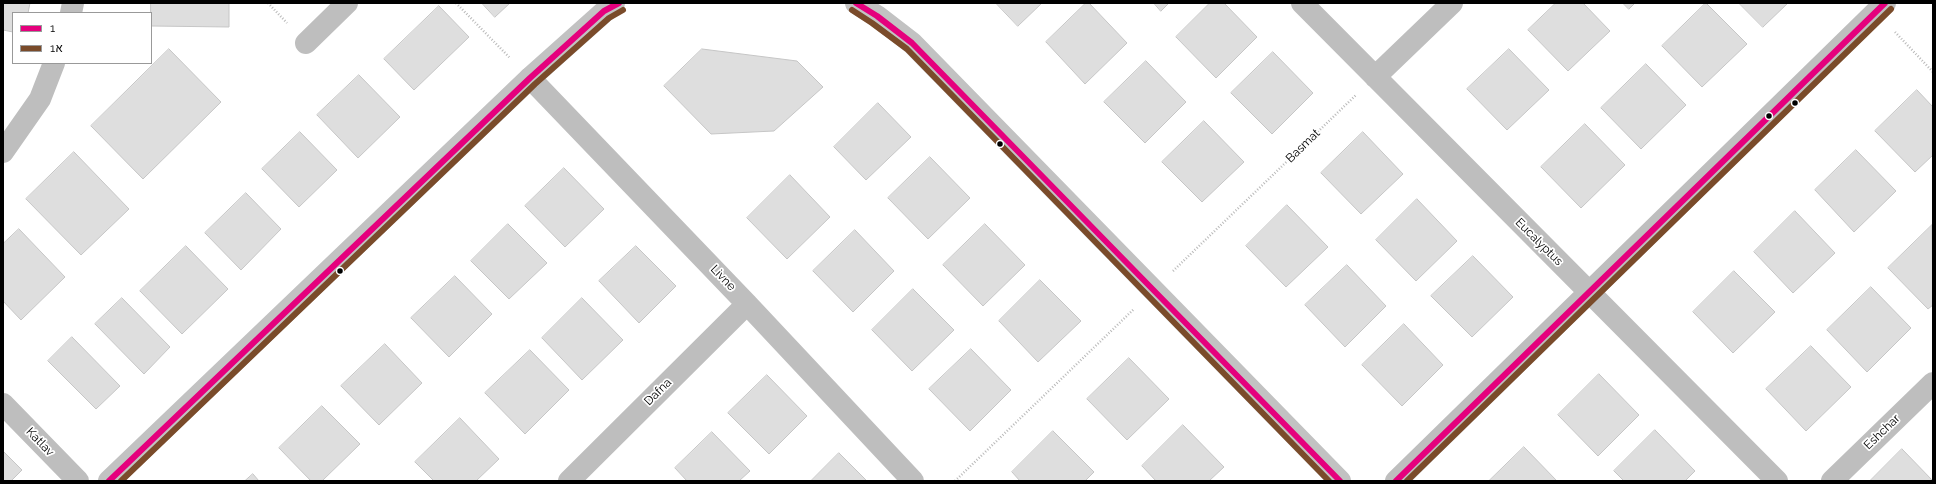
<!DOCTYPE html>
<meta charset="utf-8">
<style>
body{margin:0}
#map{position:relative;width:1936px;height:484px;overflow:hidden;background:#fff;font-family:Raleway,Heebo,sans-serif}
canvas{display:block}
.frame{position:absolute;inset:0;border:4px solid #000;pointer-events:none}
.legend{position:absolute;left:12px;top:12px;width:140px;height:52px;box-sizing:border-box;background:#fff;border:1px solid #999;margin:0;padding:5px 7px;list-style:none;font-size:12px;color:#000}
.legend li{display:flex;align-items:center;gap:8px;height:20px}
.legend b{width:20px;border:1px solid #999}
</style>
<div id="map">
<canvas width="1936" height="484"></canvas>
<div class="frame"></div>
<ul class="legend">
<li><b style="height:5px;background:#e5007d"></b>1</li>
<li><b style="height:5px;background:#7a4b2a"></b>1א</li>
</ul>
</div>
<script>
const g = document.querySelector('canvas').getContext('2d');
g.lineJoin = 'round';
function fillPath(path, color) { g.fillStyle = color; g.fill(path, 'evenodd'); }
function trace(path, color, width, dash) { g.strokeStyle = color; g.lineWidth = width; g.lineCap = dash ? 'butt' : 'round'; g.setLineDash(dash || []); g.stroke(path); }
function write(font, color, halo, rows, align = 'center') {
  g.font = font + ' Raleway,sans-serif'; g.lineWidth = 3.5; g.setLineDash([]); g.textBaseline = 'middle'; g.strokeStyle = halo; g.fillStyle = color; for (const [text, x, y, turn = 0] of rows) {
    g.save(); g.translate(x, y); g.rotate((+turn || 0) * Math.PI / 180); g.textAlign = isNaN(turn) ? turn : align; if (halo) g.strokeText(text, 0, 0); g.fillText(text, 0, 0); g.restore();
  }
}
const building = new Path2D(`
 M3 3H30L28 13H13V32L3 30Z
 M151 3H229V27L151 26Z
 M482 3H510L495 17Z
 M996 3H1042L1018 26Z
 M1086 3H1089L1127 43 1085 84 1046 42Z
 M1154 3H1169L1161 11Z
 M1210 3H1224L1257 37 1216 78 1176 37Z
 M1556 3H1583L1610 31 1568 71 1528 30Z
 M1623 3H1635L1629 9Z
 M1706 3 1747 44 1702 87 1662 46Z
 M1739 3H1788L1763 27Z
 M439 6 469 37 414 90 384 59Z
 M169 49 221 102 143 179 91 126Z
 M702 49 797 61 823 87 774 131 711 134 664 86Z
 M1509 49 1549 90 1507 130 1467 89Z
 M1273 52 1313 93 1272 134 1231 93Z
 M1146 61 1186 102 1145 143 1104 102Z
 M1646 64 1686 105 1641 149 1601 108Z
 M359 75 400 117 358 158 317 115Z
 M1917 90 1933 107V155L1915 172 1875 131Z
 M878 103 911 137 866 180 834 147Z
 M1204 121 1244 162 1202 202 1162 162Z
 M1585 124 1625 165 1581 208 1541 167Z
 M300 132 337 170 299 207 262 169Z
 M1363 132 1403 174 1361 214 1321 173Z
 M1856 150 1896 191 1854 232 1815 190Z
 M74 152 129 209 81 255 26 199Z
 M930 157 970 198 928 239 888 198Z
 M564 168 604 209 565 247 525 206Z
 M790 175 830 217 787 259 747 218Z
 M246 193 281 229 241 270 205 233Z
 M1417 199 1457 241 1416 281 1376 240Z
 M1287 205 1328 247 1286 287 1246 246Z
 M1795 211 1835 253 1793 293 1754 252Z
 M508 224 547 263 509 299 471 261Z
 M985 224 1025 265 983 306 943 265Z
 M1932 225 1933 305 1928 309 1888 268Z
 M19 229 65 277 21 320 3 301V244Z
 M855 230 894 271 853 312 813 271Z
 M186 246 228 289 182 334 140 291Z
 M636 246 676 286 639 323 599 281Z
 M1473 256 1513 297 1472 337 1431 296Z
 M1347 265 1386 306 1345 347 1305 305Z
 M1734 271 1775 312 1733 353 1693 312Z
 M455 276 492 314 449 357 411 318Z
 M1040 280 1081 321 1038 362 999 321Z
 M1871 287 1911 328 1867 372 1827 330Z
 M913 289 954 330 912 371 872 330Z
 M122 298 170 347 144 374 95 324Z
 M582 298 623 340 582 380 542 338Z
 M1404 324 1443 365 1402 406 1362 365Z
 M72 337 120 386 96 409 48 361Z
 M385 344 422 383 379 425 341 386Z
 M1811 346 1851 387 1806 431 1766 389Z
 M971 349 1011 390 970 431 929 389Z
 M530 350 569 390 525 434 485 393Z
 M1129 358 1169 399 1127 440 1087 399Z
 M1599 374 1639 415 1598 456 1558 415Z
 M767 375 807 416 769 454 728 413Z
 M322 406 360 444 322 481H311L279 448Z
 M460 418 499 459 476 481H434L415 462Z
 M1183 425 1224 467 1209 481H1156L1142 466Z
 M1655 430 1695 471 1685 481H1624L1614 471Z
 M1053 431 1094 472 1085 481H1020L1012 472Z
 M712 432 750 471 739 481H687L675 468Z
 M1524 447 1557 481H1489Z
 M1902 449 1933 481H1870Z
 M3 451 22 470 11 481H3Z
 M839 453 867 481H811Z
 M253 474 259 481H245Z`);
const path = new Path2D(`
 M268 3 287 23
 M456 3 510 58
 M1895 32 1933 72
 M1173 271 1356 95
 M955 481 1134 309`);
const street = new Path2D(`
 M1302 3 1777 481
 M71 13 73 3
 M306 43 347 3
 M1375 77 1452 3
 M530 78 747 304 913 481
 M3 152 40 99 54 63
 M3 404 78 481
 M569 481 747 304
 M1396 481 1885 3
 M1832 481 1933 383`);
const secondary = new Path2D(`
 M856 3 877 16 912 43 1340 481
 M109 481 530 78 614 3`);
const bus1 = new Path2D(`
 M856 3 877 16 912 43 1340 481
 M109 481 530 78 604 11 619 3
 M1396 481 1885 3`);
const bus2 = new Path2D(`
 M852 10 872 23 907 49 1329 481
 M121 481 535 84 609 18 623 10
 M1407 481 1891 9`);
const markers = [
 [1795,103,3.5,"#000"],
 [1769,116,3.5,"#000"],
 [1000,144,3.5,"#000"],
 [340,271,3.5,"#000"]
];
const streetNames = [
 ["Basmat",1303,146,-44],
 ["Eucalyptus",1539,242,45],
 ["Livne",723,278,46],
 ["Dafna",658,392,-45],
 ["Eshchar",1882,432,-44],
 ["Katlav",40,442,46]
];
fillPath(building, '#dedede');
trace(building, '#c6c6c6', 1);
trace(path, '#b9b9b9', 2.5, [1, 2]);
trace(street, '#bebebe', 22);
trace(secondary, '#c2c2c2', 22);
trace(bus1, '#e5007d', 6);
trace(bus2, '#7a4b2a', 6);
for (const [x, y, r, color] of markers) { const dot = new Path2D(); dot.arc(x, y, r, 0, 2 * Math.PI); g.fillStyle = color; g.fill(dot); trace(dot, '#fff', 1.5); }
write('12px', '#000', '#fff', streetNames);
</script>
